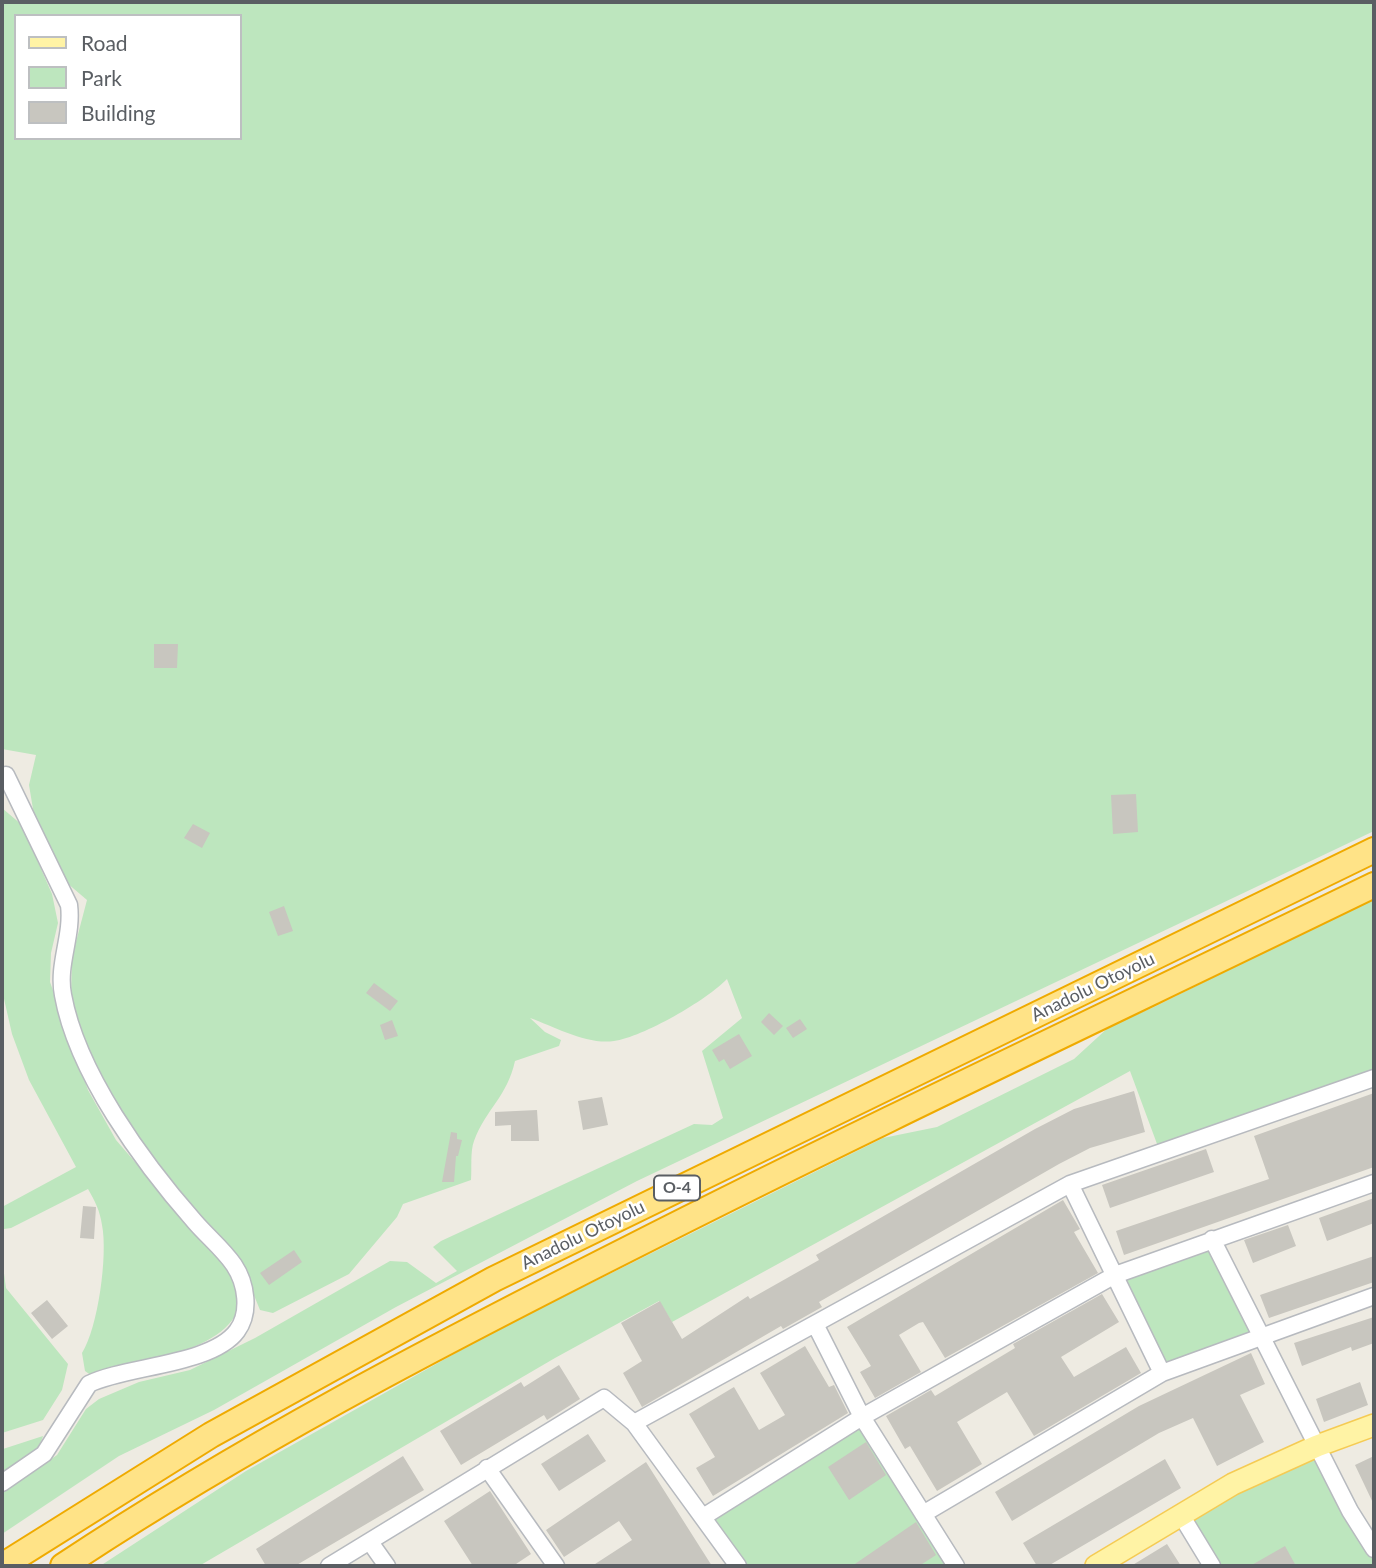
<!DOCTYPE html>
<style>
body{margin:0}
#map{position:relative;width:1376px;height:1568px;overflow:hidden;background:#eeebe2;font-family:Lato,sans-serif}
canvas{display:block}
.frame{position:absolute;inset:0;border:4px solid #5a5e63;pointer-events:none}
.legend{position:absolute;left:14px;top:14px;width:228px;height:126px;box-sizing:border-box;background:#fff;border:2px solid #bdbfc1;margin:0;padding:9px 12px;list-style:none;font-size:21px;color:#5a5e63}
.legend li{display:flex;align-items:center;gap:14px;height:35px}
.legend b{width:35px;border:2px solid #bdbfc1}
</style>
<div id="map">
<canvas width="1376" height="1568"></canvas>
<div class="frame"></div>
<ul class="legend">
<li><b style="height:9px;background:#fff3a5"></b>Road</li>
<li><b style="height:19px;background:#bde6be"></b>Park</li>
<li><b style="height:19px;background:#c8c6bf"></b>Building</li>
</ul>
</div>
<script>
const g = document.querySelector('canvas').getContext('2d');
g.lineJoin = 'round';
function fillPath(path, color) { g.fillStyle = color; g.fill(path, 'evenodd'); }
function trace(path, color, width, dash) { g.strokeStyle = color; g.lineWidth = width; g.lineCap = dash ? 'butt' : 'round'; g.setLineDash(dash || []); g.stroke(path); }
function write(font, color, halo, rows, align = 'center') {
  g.font = font + ' Lato,sans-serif'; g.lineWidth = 5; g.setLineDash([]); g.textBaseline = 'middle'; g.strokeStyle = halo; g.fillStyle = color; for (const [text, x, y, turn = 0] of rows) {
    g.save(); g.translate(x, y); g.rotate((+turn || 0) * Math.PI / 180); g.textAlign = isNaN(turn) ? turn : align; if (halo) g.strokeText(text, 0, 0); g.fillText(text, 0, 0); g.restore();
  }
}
const green = new Path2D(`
 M2 2H1374V831L637 1181 396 1307 214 1410 119 1456 2 1534V1493L57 1455 86 1409 99 1399 139 1382 190 1370 255 1338 390 1261 407 1262 436 1283 457 1271 433 1247 441 1241 694 1124 712 1125 723 1118 702 1051 742 1018 727 979C707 1000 643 1037 614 1041 587 1045 555 1027 530 1018L545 1032 561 1040 559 1046 515 1061C507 1097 486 1109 474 1141 470 1152 472 1168 471 1180L403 1204 397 1217 349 1274 273 1313 260 1310 237 1254 223 1243 131 1130 103 1080 82 1033 71 995 72 957 87 900 67 883 34 815 29 785 36 755 2 749ZM16 16H240V138H16Z
 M2 808 22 825 52 894 58 923 51 953 50 982 88 1090 116 1140 231 1273C234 1279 238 1287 239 1293 247 1350 131 1363 92 1376L85 1371 82 1353C98 1328 108 1255 102 1225 100 1211 95 1201 88 1189L11 1228 4 1229 3 1266 6 1288 68 1364 62 1390 43 1420 2 1433V1207L76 1167 29 1080 12 1034 2 990Z
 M1374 897V1078L1160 1152 1130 1071 672 1322 659 1301 555 1358 199 1566H100L246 1471 493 1332 883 1138 937 1127 1074 1059 1110 1026 1154 1007Z
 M1212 1239 1259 1337 1162 1373 1115 1275Z
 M862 1417 956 1566H738L703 1517Z
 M43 1436C39 1452 18 1471 2 1473L3 1449Z
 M1317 1446 1374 1549V1566H1212L1181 1515Z`);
const building = new Path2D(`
 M154 644H178L177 668H154Z
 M1136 794 1138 832 1113 834 1111 795Z
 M193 824 210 833 202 848 184 838Z
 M284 906 293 931 278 936 269 912Z
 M374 983 398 1001 390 1011 366 993Z
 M769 1013 783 1026 774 1035 761 1022Z
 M800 1019 807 1029 793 1038 786 1028Z
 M392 1020 398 1036 385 1040 380 1025Z
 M739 1034 752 1056 730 1069 724 1059 719 1062 712 1050Z
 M1134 1091 1145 1132 1090 1148 1059 1164 819 1302 822 1307 783 1329 781 1326 642 1407 623 1373 642 1361 621 1323 660 1301 682 1339 748 1296 750 1299 819 1260 816 1255 1035 1129 1074 1109Z
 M1374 1093V1167L1124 1255 1116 1231 1269 1179 1254 1136Z
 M602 1097 608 1125 583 1130 578 1101Z
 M537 1110 539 1141H511V1125L495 1126V1112Z
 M451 1132 457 1133V1139L462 1140 458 1156H456L454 1182H442Z
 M1206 1149 1214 1172 1110 1208 1102 1185Z
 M1374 1198V1223L1327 1241 1319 1218Z
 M1063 1200 1080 1229 1074 1232 1098 1273 945 1358 923 1322 919 1323 899 1335 921 1372 875 1398 860 1372 871 1366 847 1327Z
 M83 1206 96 1207 94 1239 80 1238Z
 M1288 1225 1296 1246 1253 1263 1244 1240Z
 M294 1250 302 1262 269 1285 260 1273Z
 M1374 1256V1282L1269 1318 1260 1295Z
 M1102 1294 1119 1322 1061 1357 1074 1377 1126 1347 1141 1373 1034 1436 1007 1392 957 1422 982 1464 937 1491 910 1446 905 1449 886 1416 931 1390 935 1396 1015 1348 1013 1344Z
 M47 1300 68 1326 52 1339 31 1313Z
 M1374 1317V1343L1352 1351 1351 1347 1302 1366 1294 1343Z
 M805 1346 829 1387 834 1385 848 1413 713 1496 696 1468 715 1457 689 1414 734 1387 759 1430 785 1415 760 1373Z
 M1251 1353 1265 1384 1240 1395 1264 1442 1217 1466 1193 1418 1159 1433 1012 1521 995 1492 1139 1406Z
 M559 1365 580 1399 547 1420 544 1415 461 1465 440 1431 521 1382 524 1387Z
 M1360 1382 1368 1405 1324 1422 1316 1399Z
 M588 1434 606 1461 559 1491 541 1464Z
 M866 1442 886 1475 849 1500 828 1467Z
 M403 1456 424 1490 295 1566H266L256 1549Z
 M1374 1456V1505L1355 1465Z
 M1165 1459 1181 1488 1048 1566H1037L1023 1543Z
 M646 1462 712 1566H592L632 1540 619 1521 564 1557 546 1530Z
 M490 1491 531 1554 513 1566H473L444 1521Z
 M916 1522 936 1555 919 1566H852Z
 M1167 1544 1181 1566H1131Z
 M1285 1546 1296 1566H1250Z`);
const minor = new Path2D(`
 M1070 1184 1162 1373
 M1212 1239 1350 1511 1374 1549
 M815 1324 862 1417 956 1566
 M634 1423 1070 1184 1374 1078
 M487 1468 556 1566
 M2 1483 44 1454 89 1384C125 1366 212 1365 237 1331 251 1312 246 1283 234 1265 223 1249 208 1237 195 1222 143 1163 77 1073 63 995 57 964 73 936 69 905L6 775
 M923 1514 1162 1373 1374 1296
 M1181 1515 1212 1566
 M703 1517 862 1417 1115 1275 1374 1183
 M370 1542 387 1566
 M329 1566 604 1398 634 1423 738 1566`);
const major = new Path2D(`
 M1096 1566 1233 1484 1317 1446 1374 1425`);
const highway = new Path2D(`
 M2 1566 211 1435 494 1279 1374 850
 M63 1566C242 1447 434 1347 626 1250 874 1124 1125 1006 1374 885`);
const shields = [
 [677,1188,46]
];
const shieldNames = [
 ["O-4",677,1188]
];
const streetNames = [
 ["Anadolu Otoyolu",1093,987,-26],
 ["Anadolu Otoyolu",583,1235,-26]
];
fillPath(green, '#bde6be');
fillPath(building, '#c8c6bf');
trace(minor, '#b7babf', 19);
trace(major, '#f5cb54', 24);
trace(highway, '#efaa00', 28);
trace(minor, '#fff', 16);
trace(major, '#fff3a5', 21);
trace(highway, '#ffe387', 24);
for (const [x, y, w] of shields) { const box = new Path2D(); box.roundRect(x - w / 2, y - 12.5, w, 25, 5); g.fillStyle = '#fff'; g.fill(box); trace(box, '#5a5e63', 2); }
write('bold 16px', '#5a5e63', null, shieldNames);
write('18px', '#5a5e63', '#fff', streetNames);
</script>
